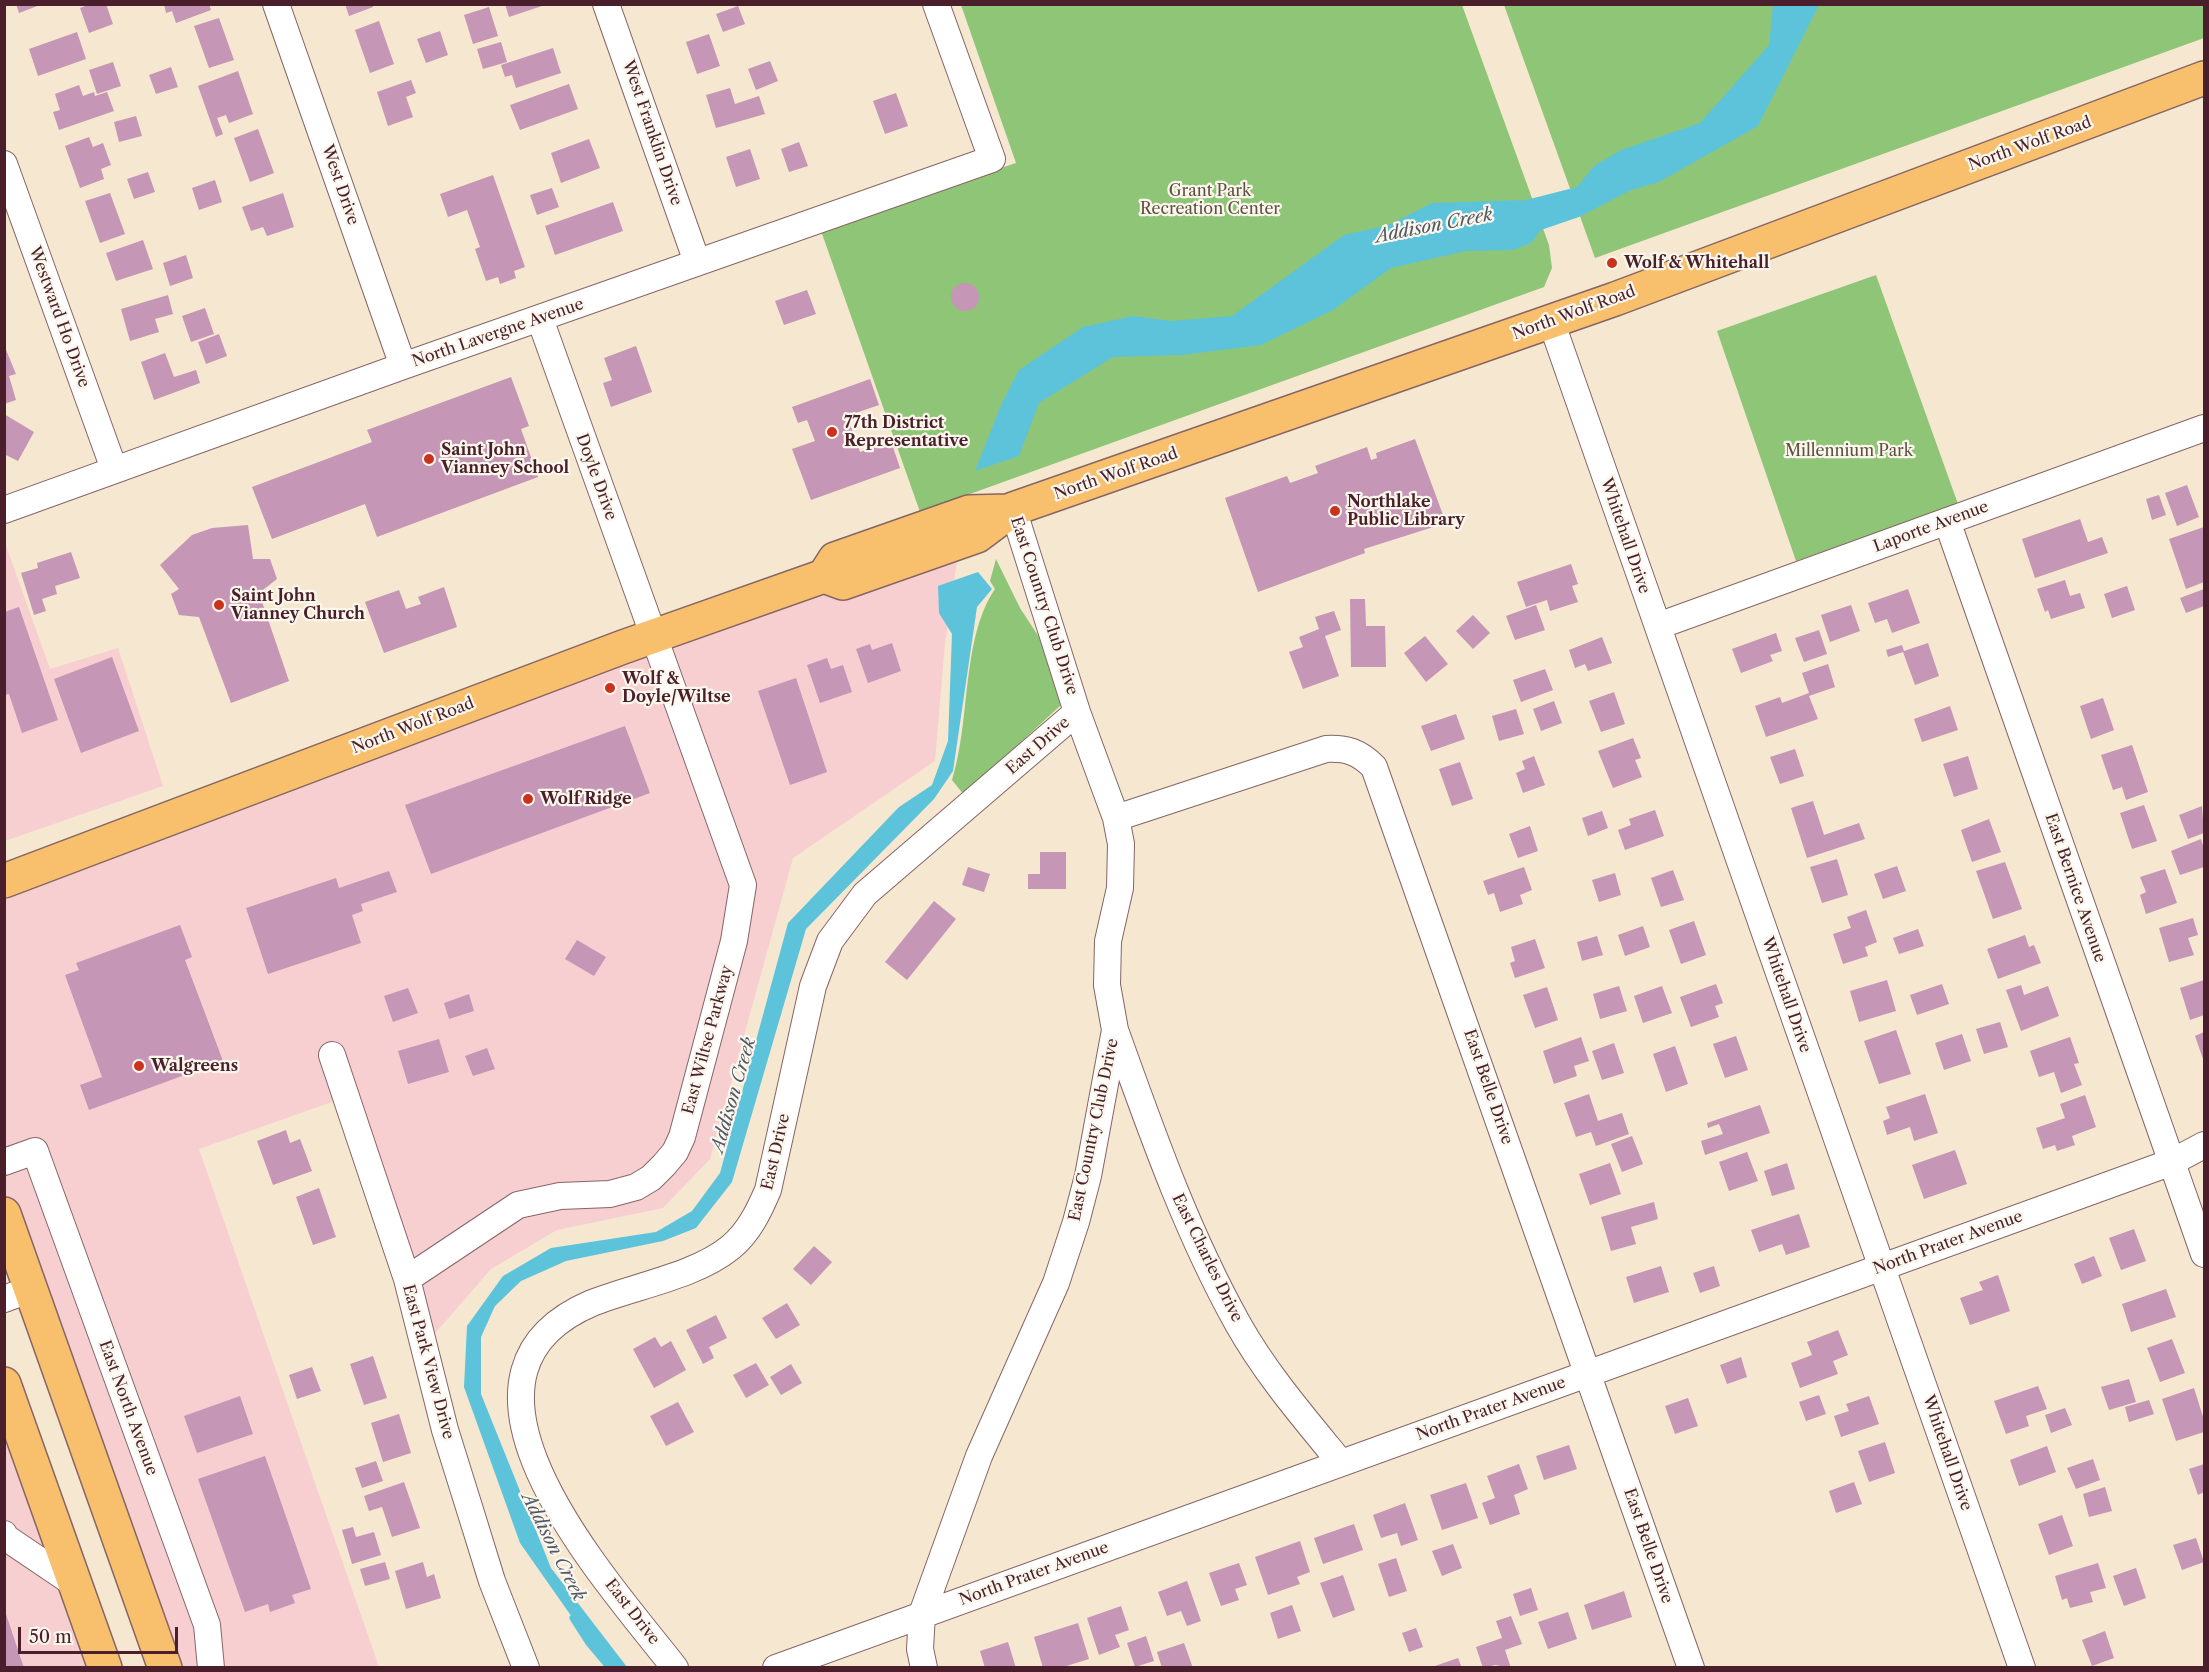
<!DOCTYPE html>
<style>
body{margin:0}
#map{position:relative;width:2209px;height:1672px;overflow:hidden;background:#f5e7d0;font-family:"Libre Caslon Text",serif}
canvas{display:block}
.frame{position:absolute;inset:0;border:6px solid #4a1f2b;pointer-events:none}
.scale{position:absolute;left:18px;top:1627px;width:160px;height:27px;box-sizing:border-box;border:3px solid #4a1f2b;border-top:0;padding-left:8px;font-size:18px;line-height:21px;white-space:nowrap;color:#4a1f2b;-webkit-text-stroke:4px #fbf7ec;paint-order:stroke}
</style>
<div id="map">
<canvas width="2209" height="1672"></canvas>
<div class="frame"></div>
<div class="scale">50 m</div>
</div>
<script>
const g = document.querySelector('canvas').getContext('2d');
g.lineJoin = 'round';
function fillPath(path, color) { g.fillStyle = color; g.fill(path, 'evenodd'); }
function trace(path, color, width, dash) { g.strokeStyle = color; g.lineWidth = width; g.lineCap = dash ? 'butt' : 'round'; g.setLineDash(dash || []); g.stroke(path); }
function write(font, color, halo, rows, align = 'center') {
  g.font = font + ' "Libre Caslon Text",serif'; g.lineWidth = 4.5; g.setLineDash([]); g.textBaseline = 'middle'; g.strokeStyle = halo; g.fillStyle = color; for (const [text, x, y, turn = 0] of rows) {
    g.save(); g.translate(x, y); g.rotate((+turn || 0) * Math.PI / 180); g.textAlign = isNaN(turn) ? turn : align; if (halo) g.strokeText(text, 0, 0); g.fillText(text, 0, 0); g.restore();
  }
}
const built = new Path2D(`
 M962 528 945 643 935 761 793 858 710 1159 663 1208 557 1230 491 1269 424 1346 346 1097 199 1149 379 1667H165L5 1214 4 875Z
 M4 540 50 669 118 648 163 786 5 841Z
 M4 1384 105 1667H5Z`);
const green = new Path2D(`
 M2204 4V38L1595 258 1504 5Z
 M961 5H1462L1549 245 1552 268 1544 287 920 512 820 228 1016 163Z
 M1876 275 1958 504 1796 561 1717 331Z
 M996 559 1020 608 1039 637 1062 704 964 795 952 780C971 721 961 639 995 589L990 581Z`);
const water = new Path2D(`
 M1773 5H1819L1758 126 1659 182 1631 190 1579 217 1541 230 1531 243 1513 250 1466 251 1391 268 1333 310 1261 345 1182 355 1113 357 1039 403 1019 456 975 471 1002 403 1019 370 1083 327 1133 316 1171 321 1232 316 1344 235 1389 225 1432 203 1526 200 1577 187 1594 166 1621 150 1700 123 1769 45Z
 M978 572 992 589 977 607 953 771 934 799 806 929 732 1182 696 1228 663 1241 566 1261 521 1281 495 1306 481 1337V1394L551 1568 627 1667H607L520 1543 464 1387 467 1326 503 1276 551 1248 656 1232 692 1211 720 1173 788 923 899 807 932 785 948 741 952 634 939 613 938 586Z`);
const stream = new Path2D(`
 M573 1618 589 1643 610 1668`);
const building = new Path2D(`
 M16 4H40V5L19 13Z
 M91 4H106L113 24 89 33 80 8Z
 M164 4H209L211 10 176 23 172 11 166 13Z
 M345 4H373V7L349 16Z
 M505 4H545V5L509 17Z
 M738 6 745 24 723 32 716 14Z
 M489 7 498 36 473 44 464 15Z
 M219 18 234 60 209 68 194 26Z
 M379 21 394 64 370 73 355 30Z
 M440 31 448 55 426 63 417 39Z
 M77 32 86 59 38 76 29 49Z
 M709 34 720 66 697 74 686 42Z
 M501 42 507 62 483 69 477 49Z
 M553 48 561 73 516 88 512 75 505 77 501 65Z
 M770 61 778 81 756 90 748 69Z
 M113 62 121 86 97 94 89 70Z
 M171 67 178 87 156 94 149 75Z
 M238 71 253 114 229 123 226 115 217 118 223 134 216 137 198 86Z
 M411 80 416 93 406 97 413 117 388 126 377 92Z
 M569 84 578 109 520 130 510 105Z
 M79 85 83 96 94 92 95 96 107 92 114 111 59 130 53 112 60 110 55 94Z
 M730 88 735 104 759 96 765 114 716 128 706 95Z
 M896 93 908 126 885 134 873 101Z
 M136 116 142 136 119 142 114 122Z
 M258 129 274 173 250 182 234 138Z
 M89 137 93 147 103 143 111 165 101 169 104 179 80 188 65 146Z
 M589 139 600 168 561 183 551 153Z
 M799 142 808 166 789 172 781 149Z
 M750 149 760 179 736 187 726 157Z
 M148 172 155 192 134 199 127 179Z
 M493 175 525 267 514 271 516 278 500 284 498 277 486 281 475 249 480 247 467 210 448 217 440 194Z
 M215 180 222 202 199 210 192 188Z
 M552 188 559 207 537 215 530 195Z
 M110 193 125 234 100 243 85 201Z
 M283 193 294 227 267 236 263 227 251 231 242 207Z
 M613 202 623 231 555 255 545 226Z
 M143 240 153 269 116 281 106 253Z
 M186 255 193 278 170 286 163 263Z
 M951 297a14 14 0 1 1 28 0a14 14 0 1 1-28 0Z
 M807 290 816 314 784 325 775 301Z
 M168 295 173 314 155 319 159 332 130 341 121 309Z
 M205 308 214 334 191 342 182 316Z
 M219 334 227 356 206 364 198 342Z
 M4 345 16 374 9 376 16 400 4 404Z
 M636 346 652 392 611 407 603 383 612 380 604 358Z
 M165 353 174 377 196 370 200 383 154 400 141 362Z
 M511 377 529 426 521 429 538 477 377 537 365 504 272 539 252 487 372 442 367 430Z
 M870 379 879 405 847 416 860 452 891 441 900 468 811 500 792 449 815 441 807 420 798 423 792 407Z
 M4 414 34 432 18 461 4 454Z
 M1415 439 1446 523 1364 549 1365 553 1258 592 1225 498 1287 476 1290 483 1318 473 1315 466 1367 447 1371 460 1377 458 1376 453Z
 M2187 485 2199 517 2177 526 2165 493Z
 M2159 495 2166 515 2152 520 2146 499Z
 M2080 519 2088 542 2102 537 2108 553 2035 578 2022 539Z
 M248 525 253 559H270L277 579 259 593 289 681 231 703 199 617 179 615 171 594 179 589 160 565 192 535 212 528Z
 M2204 527V582L2186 589 2169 539Z
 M71 552 80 578 55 586 57 594 42 599 46 611 34 615 21 573 38 568 37 563Z
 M1571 564 1578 584 1572 586 1578 602 1550 611 1547 600 1526 607 1517 582Z
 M2065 580 2070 596 2080 593 2085 608 2051 619 2048 610 2045 612 2037 589Z
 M2127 586 2135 610 2112 618 2104 594Z
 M444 587 457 627 384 653 365 602 399 590 406 609 421 604 418 597Z
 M1908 589 1920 623 1892 633 1887 619 1875 623 1868 603Z
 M2204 589V606L2186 613 2180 598Z
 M1350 599H1365L1366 626H1385L1386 667H1351Z
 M1536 605 1545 630 1515 640 1506 616Z
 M1851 605 1860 631 1830 642 1821 615Z
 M19 607 58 720 22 733 9 694 4 695V612Z
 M1334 611 1341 630 1325 636 1339 676 1303 689 1289 652 1303 647 1299 637 1319 629 1315 617Z
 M1473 615 1490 633 1473 649 1456 631Z
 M1819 630 1827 654 1804 662 1795 638Z
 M1776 633 1782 651 1770 655 1773 661 1741 673 1732 649Z
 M1425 636 1448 664 1426 682 1404 653Z
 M1602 637 1612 663 1588 671 1585 664 1575 668 1569 650Z
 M892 643 901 671 868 683 856 649 870 644 872 650Z
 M1928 643 1939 676 1915 685 1903 652 1888 657 1886 650 1902 645 1904 651Z
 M112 657 139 731 81 753 54 679Z
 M827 658 831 669 843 665 852 692 820 703 807 665Z
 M1828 664 1835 687 1809 696 1818 719 1766 737 1755 706 1780 697 1782 703 1809 693 1802 673Z
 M1545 669 1553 690 1521 702 1513 680Z
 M796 678 827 772 790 785 758 691Z
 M1614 692 1625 724 1601 732 1589 701Z
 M2103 698 2114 730 2091 739 2080 706Z
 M1554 701 1562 723 1541 731 1533 709Z
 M1950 706 1958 730 1922 742 1914 719Z
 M1516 709 1524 734 1499 741 1492 716Z
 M1456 714 1465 739 1431 751 1421 726Z
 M625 726 650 793 431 874 405 805Z
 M1633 738 1641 758 1635 760 1642 777 1613 788 1598 751Z
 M2132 745 2148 792 2126 800 2122 787 2113 790 2101 755Z
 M1795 749 1804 776 1780 784 1770 757Z
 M1534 756 1545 785 1523 793 1516 773 1525 769 1522 761Z
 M1968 756 1978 789 1954 797 1943 764Z
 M1460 762 1473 799 1452 806 1439 769Z
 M1813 801 1824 835 1859 823 1865 839 1807 858 1791 808Z
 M2144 805 2157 841 2132 849 2120 813Z
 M2202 806 2204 833 2188 839 2179 815Z
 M1655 810 1664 836 1625 850 1618 830 1631 825 1629 819Z
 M1602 811 1608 828 1588 836 1582 818Z
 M1989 819 2001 852 1972 862 1961 830Z
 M1530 826 1538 851 1518 858 1509 834Z
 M2201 839 2204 849V867L2180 875 2171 851Z
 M1040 852H1066V889H1028V874H1040Z
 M1837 859 1848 895 1822 903 1810 867Z
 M2005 862 2022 909 1993 919 1976 871Z
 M1897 866 1906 891 1883 899 1874 874Z
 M968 867 990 874 984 892 962 885Z
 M1524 867 1532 890 1520 895 1523 904 1500 912 1494 893 1488 895 1483 881Z
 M2165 869 2177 903 2146 914 2140 895 2146 892 2140 877Z
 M1673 870 1684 900 1661 907 1651 878Z
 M389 871 397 892 361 904 363 911 352 915 361 943 268 974 246 908 336 878 339 888Z
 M1615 873 1621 895 1599 902 1592 880Z
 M934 901 956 919 907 980 885 962Z
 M1866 910 1877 942 1865 947 1868 956 1843 964 1833 934 1851 928 1847 917Z
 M2193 918 2198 935 2188 938 2194 955 2169 962 2159 928Z
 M1694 921 1706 955 1681 964 1669 930Z
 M180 925 192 957 185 960 223 1061 89 1110 80 1085 102 1077 65 975 79 970 76 963Z
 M1643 926 1650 947 1625 956 1618 935Z
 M1918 929 1924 946 1899 954 1893 938Z
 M2025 935 2029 947 2034 945 2041 963 1998 979 1987 949Z
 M1597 936 1603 955 1582 961 1577 942Z
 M1535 939 1545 968 1515 978 1510 963 1515 961 1511 947Z
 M577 940 606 957 594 976 565 959Z
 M1887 980 1896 1011 1859 1022 1850 991Z
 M2204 980V1015L2190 1020 2180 988Z
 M1716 984 1723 1003 1715 1006 1719 1017 1691 1027 1680 997Z
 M1942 984 1949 1004 1917 1015 1910 995Z
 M2021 985 2024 995 2048 986 2059 1016 2021 1031 2006 990Z
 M1619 986 1627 1011 1600 1019 1593 994Z
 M1662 986 1672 1013 1643 1023 1634 996Z
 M1547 987 1558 1020 1535 1028 1523 995Z
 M408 988 418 1013 393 1022 384 996Z
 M469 994 474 1011 449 1019 444 1003Z
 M2000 1022 2008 1047 1984 1054 1976 1029Z
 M1896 1030 1911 1074 1879 1084 1864 1041Z
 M2204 1032V1062L2195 1036Z
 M1962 1034 1971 1061 1944 1070 1935 1043Z
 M1736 1036 1748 1070 1725 1078 1713 1044Z
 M1581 1037 1589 1061 1574 1066 1577 1076 1554 1084 1543 1051Z
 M2070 1037 2079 1063 2074 1064 2082 1085 2061 1093 2054 1072 2039 1077 2030 1051Z
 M439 1039 449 1072 408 1084 398 1051Z
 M1614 1043 1624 1073 1602 1080 1592 1051Z
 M1675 1046 1688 1084 1666 1092 1653 1054Z
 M487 1048 495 1069 473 1076 465 1056Z
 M1589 1094 1598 1121 1622 1113 1629 1134 1596 1146 1591 1132 1576 1137 1564 1103Z
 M1925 1094 1938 1133 1914 1141 1910 1127 1887 1135 1883 1121 1890 1118 1886 1107Z
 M2085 1095 2096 1127 2072 1136 2075 1145 2057 1151 2055 1145 2043 1149 2036 1128 2065 1118 2060 1104Z
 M1760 1105 1770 1133 1705 1155 1701 1141 1723 1134 1719 1124 1708 1128 1707 1123Z
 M286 1130 290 1143 300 1139 312 1171 273 1185 257 1141Z
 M1632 1136 1643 1164 1622 1172 1611 1144Z
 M1955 1150 1967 1184 1924 1199 1912 1165Z
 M1747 1152 1758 1181 1729 1191 1719 1162Z
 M1610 1163 1621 1194 1590 1205 1579 1174Z
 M1787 1163 1795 1189 1772 1196 1764 1171Z
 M319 1188 336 1237 313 1245 296 1197Z
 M1654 1202 1658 1219 1631 1227 1636 1244 1611 1251 1601 1217Z
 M1799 1214 1810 1247 1786 1255 1782 1244 1759 1252 1751 1230Z
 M2134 1229 2146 1261 2121 1270 2109 1238Z
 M814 1246 832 1262 811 1285 793 1269Z
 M2094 1256 2102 1276 2082 1284 2074 1264Z
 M1661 1266 1669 1292 1634 1303 1626 1277Z
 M1714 1266 1720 1286 1700 1293 1693 1273Z
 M1998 1275 2010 1311 1970 1325 1960 1298 1983 1290 1979 1282Z
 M2166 1289 2176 1317 2131 1332 2122 1304Z
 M787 1303 800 1325 776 1339 762 1318Z
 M716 1315 727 1338 709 1347 714 1358 703 1364 686 1330Z
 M1838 1330 1848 1355 1833 1361 1838 1374 1800 1388 1791 1363 1812 1355 1807 1342Z
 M655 1337 661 1347 671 1341 686 1370 654 1388 633 1349Z
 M2172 1339 2185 1373 2160 1382 2147 1348Z
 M373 1356 387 1398 364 1405 350 1364Z
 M1741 1357 1747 1377 1727 1384 1720 1365Z
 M756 1363 769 1385 746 1398 733 1375Z
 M791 1364 802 1383 781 1395 770 1377Z
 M312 1367 321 1391 297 1399 289 1375Z
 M2129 1379 2136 1402 2109 1410 2101 1387Z
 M2038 1386 2047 1409 2026 1416 2029 1426 2006 1434 1994 1401Z
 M2194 1388 2204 1420V1432L2176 1441 2162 1399Z
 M1819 1395 1826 1414 1806 1421 1799 1402Z
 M240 1396 253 1434 197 1453 184 1416Z
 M1869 1396 1879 1424 1841 1437 1834 1416 1849 1411 1846 1404Z
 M1688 1398 1698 1426 1675 1434 1665 1406Z
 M2149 1400 2154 1414 2129 1422 2125 1407Z
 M678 1402 694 1432 666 1446 650 1416Z
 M2065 1408 2072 1425 2051 1433 2045 1415Z
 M399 1414 411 1453 383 1462 371 1423Z
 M1885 1442 1895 1473 1869 1482 1858 1451Z
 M1569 1445 1577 1469 1544 1480 1536 1456Z
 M2047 1446 2056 1472 2019 1486 2010 1460Z
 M265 1456 311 1589 292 1595 295 1603 270 1612 268 1604 245 1612 198 1479Z
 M2093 1459 2100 1480 2076 1489 2067 1468Z
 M376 1461 383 1481 362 1488 355 1468Z
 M1519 1464 1528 1489 1514 1495 1520 1514 1490 1525 1482 1503 1495 1498 1487 1476Z
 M2204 1464V1492L2198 1495 2189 1469Z
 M404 1482 420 1528 392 1537 382 1507 369 1511 364 1496Z
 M1854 1482 1862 1504 1836 1513 1829 1491Z
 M1466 1483 1478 1518 1442 1530 1430 1495Z
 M2105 1487 2112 1511 2089 1517 2083 1494Z
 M1405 1503 1418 1540 1401 1546 1397 1533 1381 1538 1373 1515Z
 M2062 1515 2073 1546 2049 1555 2038 1524Z
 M1354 1524 1363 1550 1323 1564 1314 1538Z
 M353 1527 356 1537 374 1532 381 1555 352 1564 342 1530Z
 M2196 1538 2204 1562 2182 1570 2173 1545Z
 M1300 1541 1310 1572 1297 1577 1300 1584 1268 1595 1255 1557Z
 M1453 1544 1462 1568 1442 1576 1432 1551Z
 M1396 1558 1407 1591 1389 1597 1378 1564Z
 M385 1562 390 1579 365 1586 360 1569Z
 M423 1562 427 1577 434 1574 441 1598 406 1609 395 1571Z
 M1239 1563 1247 1585 1235 1589 1239 1600 1221 1606 1209 1573Z
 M2098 1563 2106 1588 2090 1592 2093 1602 2070 1608 2067 1598 2062 1600 2055 1576Z
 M2136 1568 2146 1598 2124 1606 2113 1576Z
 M1343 1575 1355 1610 1333 1618 1320 1583Z
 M1187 1581 1201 1621 1187 1626 1181 1611 1167 1616 1158 1592Z
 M1531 1588 1538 1610 1520 1616 1513 1594Z
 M1624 1591 1632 1617 1592 1630 1584 1605Z
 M1292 1605 1301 1631 1278 1639 1270 1613Z
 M1121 1606 1129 1630 1115 1635 1120 1647 1099 1655 1087 1618Z
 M4 1611H5L24 1668H4Z
 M1568 1612 1577 1639 1548 1649 1538 1622Z
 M1511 1616 1522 1644 1505 1650 1511 1668 1495 1665 1483 1668 1476 1647 1502 1638 1496 1621Z
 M1078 1623 1089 1659 1060 1668H1043L1034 1637Z
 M1416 1628 1423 1647 1409 1652 1402 1633Z
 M2105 1631 2114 1658 2092 1666 2082 1640Z
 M1146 1636 1154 1661 1135 1667 1127 1643Z
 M1008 1642 1016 1668H985L980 1651Z
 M1184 1643 1193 1668H1162L1157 1652Z
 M1458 1658 1462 1668H1432V1667Z`);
const minor = new Path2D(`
 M276 4 403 366
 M606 4 697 262
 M4 164 114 469
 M1551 321 2022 1668
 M4 510 403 366 992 159 936 4
 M1947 521 2204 1254
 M1658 626 2204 428
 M1116 818 1326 749C1347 748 1359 752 1374 767L1691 1668
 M1115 1030C1151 1130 1186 1231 1238 1324 1266 1374 1305 1419 1341 1463
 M332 1055 407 1279 445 1430 470 1510 492 1581 526 1668
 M4 1162 35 1151 207 1625 211 1668
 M407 1279 518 1205 560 1196 610 1194 636 1187 651 1178 664 1165 675 1152 682 1137 734 941 743 885 540 319
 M4 1299 31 1289
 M4 1534 5 1537 76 1585
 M675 1668C610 1584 418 1377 592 1303 635 1286 696 1276 731 1247 749 1232 759 1211 768 1190L813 986 830 941 865 894 1077 712
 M776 1668 2172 1162 2204 1145
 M924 1668 920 1649 922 1614 979 1456 1056 1283 1076 1222 1088 1176 1115 1030 1107 985 1108 941 1120 888 1121 844 1116 818 1077 712 1013 509`);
const major = new Path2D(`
 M824 576 843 583 977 536 1013 509 1615 299 2204 78
 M4 881 623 647 824 576 835 559 969 512 1008 511
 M4 1214 165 1668
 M4 1384 105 1668`);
const markers = [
 [1612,263,6,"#c8321e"],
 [832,432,6,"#c8321e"],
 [429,459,6,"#c8321e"],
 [1335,511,6,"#c8321e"],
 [219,605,6,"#c8321e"],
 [610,688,6,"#c8321e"],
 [528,799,6,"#c8321e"],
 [139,1066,6,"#c8321e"]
];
const streetNames = [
 ["West Franklin Drive",652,133,71],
 ["North Wolf Road",2030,144,-20],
 ["West Drive",340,185,71],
 ["North Wolf Road",1574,313,-20],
 ["Westward Ho Drive",59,317,70],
 ["North Lavergne Avenue",498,333,-19],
 ["North Wolf Road",1116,474,-19],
 ["Doyle Drive",596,477,70],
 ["Laporte Avenue",1931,527,-20],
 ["Whitehall Drive",1625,536,71],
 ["East Country Club Drive",1044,606,72],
 ["North Wolf Road",413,726,-21],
 ["East Drive",1038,746,-41],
 ["East Bernice Avenue",2075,888,71],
 ["Whitehall Drive",1786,995,71],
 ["East Wiltse Parkway",708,1040,-75],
 ["East Belle Drive",1488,1087,71],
 ["East Country Club Drive",1094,1130,-78],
 ["East Drive",776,1152,-77],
 ["North Prater Avenue",1948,1243,-20],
 ["East Charles Drive",1207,1258,64],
 ["East Park View Drive",428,1362,75],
 ["East North Avenue",128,1408,70],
 ["North Prater Avenue",1491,1409,-20],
 ["Whitehall Drive",1947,1453,71],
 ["East Belle Drive",1648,1546,71],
 ["North Prater Avenue",1034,1574,-20],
 ["East Drive",632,1612,52]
];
const parkNames = [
 ["Grant Park",1210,191],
 ["Recreation Center",1210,209],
 ["Millennium Park",1849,451]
];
const poiNames = [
 ["Wolf & Whitehall",1624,263],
 ["77th District",844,423],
 ["Representative",844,441],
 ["Saint John",441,450],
 ["Vianney School",441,468],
 ["Northlake",1347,502],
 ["Public Library",1347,520],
 ["Saint John",231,596],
 ["Vianney Church",231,614],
 ["Wolf &",622,679],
 ["Doyle/Wiltse",622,697],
 ["Wolf Ridge",540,799],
 ["Walgreens",151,1066]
];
const waterNames = [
 ["Addison Creek",1434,226,-11],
 ["Addison Creek",734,1095,-74],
 ["Addison Creek",553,1547,63]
];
fillPath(built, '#f7cfd1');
fillPath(green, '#8fc577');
fillPath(water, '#5dc3da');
trace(stream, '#5dc3da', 7);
fillPath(building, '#c596b5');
trace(minor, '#866565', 28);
trace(major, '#866565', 36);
trace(minor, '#fff', 26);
trace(major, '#f8bf6c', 33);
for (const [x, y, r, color] of markers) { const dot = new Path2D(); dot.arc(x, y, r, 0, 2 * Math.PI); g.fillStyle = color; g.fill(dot); trace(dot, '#fbf7ec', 2); }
write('16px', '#4a1f2b', '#fbf7ec', streetNames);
write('16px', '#5f5142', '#fbf7ec', parkNames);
write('bold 16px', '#4a1f2b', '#fbf7ec', poiNames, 'left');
write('italic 18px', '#515868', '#fbf7ec', waterNames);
</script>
